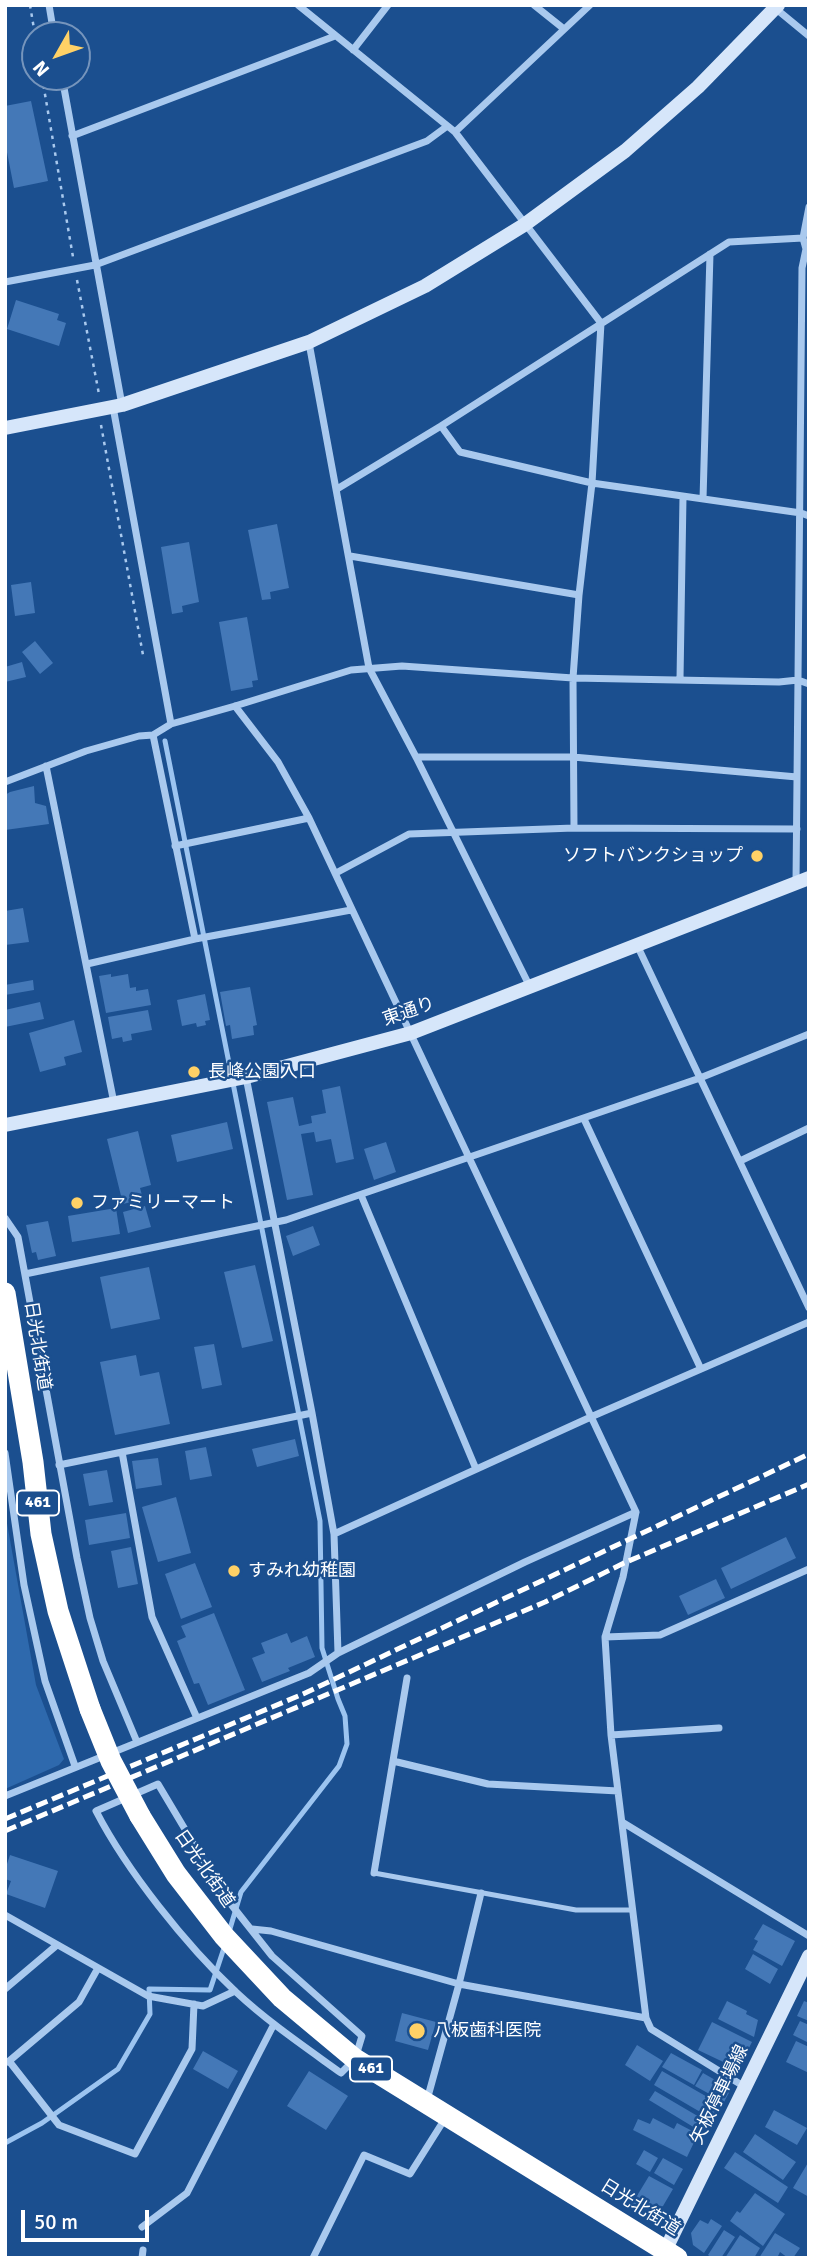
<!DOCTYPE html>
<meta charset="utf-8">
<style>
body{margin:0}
#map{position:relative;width:814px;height:2263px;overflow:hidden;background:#1b4f8f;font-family:Signika,sans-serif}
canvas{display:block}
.frame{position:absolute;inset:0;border:7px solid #fff;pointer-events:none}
.north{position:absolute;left:21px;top:21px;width:70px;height:70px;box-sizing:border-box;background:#1b4f8f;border:2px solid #7695bc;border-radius:50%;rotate:230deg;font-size:19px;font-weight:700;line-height:28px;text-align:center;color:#fff}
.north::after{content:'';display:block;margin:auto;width:24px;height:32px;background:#ffd166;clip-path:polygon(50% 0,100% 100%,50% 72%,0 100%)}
.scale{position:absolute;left:21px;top:2210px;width:128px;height:32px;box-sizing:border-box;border:4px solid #fff;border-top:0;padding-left:9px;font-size:21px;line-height:24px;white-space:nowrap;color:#fff;-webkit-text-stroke:5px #1b4f8f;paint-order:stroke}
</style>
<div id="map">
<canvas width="814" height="2263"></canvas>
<div class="frame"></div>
<div class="north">N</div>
<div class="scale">50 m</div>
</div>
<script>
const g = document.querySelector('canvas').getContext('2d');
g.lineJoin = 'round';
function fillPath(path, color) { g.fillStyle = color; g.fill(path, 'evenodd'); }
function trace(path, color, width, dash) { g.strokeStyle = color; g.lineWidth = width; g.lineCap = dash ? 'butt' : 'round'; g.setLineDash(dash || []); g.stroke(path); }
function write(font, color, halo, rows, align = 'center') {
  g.font = font + ' Signika,"Noto Sans JP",sans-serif'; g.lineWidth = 5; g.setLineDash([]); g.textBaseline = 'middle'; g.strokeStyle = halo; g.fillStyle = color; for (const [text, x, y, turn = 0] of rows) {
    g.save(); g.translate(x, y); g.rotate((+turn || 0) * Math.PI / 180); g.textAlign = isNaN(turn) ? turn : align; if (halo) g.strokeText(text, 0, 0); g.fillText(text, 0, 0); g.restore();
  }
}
const green = new Path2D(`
 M5 1512 36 1685 64 1759 59 1765 5 1789Z`);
const stream = new Path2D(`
 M165 741 320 1521 322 1648 338 1699 345 1716 347 1744 339 1766 241 1892 229 1932
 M5 2143 42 2123 118 2069 150 2014 149 1989 210 1990 225 1945`);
const building = new Path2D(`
 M31 101 48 181 14 188 5 142V106Z
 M16 300 59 314 57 320 66 323 59 346 7 329Z
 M277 524 289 588 270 592 271 599 262 600 248 530Z
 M189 542 199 602 182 606 183 612 172 614 161 547Z
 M31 582 35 613 15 616 11 585Z
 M247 617 258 680 252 681 253 687 231 691 219 622Z
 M35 641 53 663 40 674 22 652Z
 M22 662 26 677 5 682V667Z
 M34 786 35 803 46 806 49 824 5 830V795L10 792Z
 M23 908 29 942 5 945V911Z
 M111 974V977L128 974 130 988 136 987V991L148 989 151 1005 106 1013 99 976Z
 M33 980 34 990 5 995V985Z
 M250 987 257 1025 253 1026 254 1035 232 1039 230 1025 226 1026 220 992Z
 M205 994 210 1020 205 1021 206 1025 197 1027 196 1023 182 1026 177 1000Z
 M40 1002 44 1019 5 1027V1010Z
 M148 1010 152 1030 131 1034 132 1040 123 1042 122 1037 112 1039 108 1017Z
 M74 1020 82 1052 64 1057 66 1065 40 1072 29 1033Z
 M340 1086 354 1159 336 1163 331 1139 316 1142 314 1132 301 1134 313 1195 287 1200 267 1102 293 1097 299 1126 312 1123 311 1116 326 1113 322 1090Z
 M227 1122 233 1149 177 1162 171 1135Z
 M138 1131 151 1185 140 1188 143 1199 123 1204 107 1139Z
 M386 1142 396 1172 374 1180 364 1149Z
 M145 1206 151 1227 128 1233 123 1212Z
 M116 1208 120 1234 72 1242 68 1216Z
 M48 1221 56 1256 38 1260 36 1252 32 1253 26 1225Z
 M313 1226 320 1245 293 1256 286 1236Z
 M255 1265 273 1341 242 1348 224 1272Z
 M149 1267 160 1319 111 1329 100 1277Z
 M214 1344 222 1385 202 1389 194 1347Z
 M136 1355 140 1376 159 1372 170 1424 115 1435 100 1362Z
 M295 1439 299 1456 257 1467 252 1449Z
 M206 1447 212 1476 190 1480 185 1451Z
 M158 1458 162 1485 136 1489 132 1461Z
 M107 1470 113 1502 89 1506 83 1474Z
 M176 1497 191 1553 158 1562 142 1507Z
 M126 1513 130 1538 89 1545 85 1520Z
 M786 1537 796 1558 731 1589 721 1568Z
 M131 1547 138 1584 118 1588 111 1551Z
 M195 1563 212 1607 181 1619 165 1574Z
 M716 1579 725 1598 688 1615 679 1596Z
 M214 1613 245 1690 208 1705 199 1683 194 1684 177 1641 186 1637 181 1626Z
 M287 1633 291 1643 307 1636 315 1657 288 1668 290 1671 262 1682 252 1658 265 1653 261 1643Z
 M10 1855 58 1871 45 1908 6 1894 11 1881 5 1879V1870Z
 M763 1924 795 1941 782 1966 753 1950 758 1941 754 1939Z
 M753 1954 778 1969 770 1984 745 1969Z
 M727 2001 747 2011 746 2014 758 2020 754 2037 718 2019Z
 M804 2001 809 2003V2021L797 2016Z
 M402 2013 436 2022 428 2050 395 2041Z
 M800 2021 809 2025V2043L793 2035Z
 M712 2022 752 2042 738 2069 698 2050Z
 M796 2041 809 2047V2073L786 2062Z
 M637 2045 663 2061 650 2081 625 2065Z
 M203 2051 238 2071 228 2089 193 2069Z
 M671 2053 702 2070 694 2085 662 2067Z
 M309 2071 348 2096 326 2130 287 2106Z
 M662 2071 723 2106 714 2120 654 2085Z
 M703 2073 731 2089 724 2102 695 2086Z
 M655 2091 701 2118 695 2128 649 2100Z
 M774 2110 807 2128 797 2145 765 2127Z
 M653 2118 674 2129 677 2123 698 2134 687 2157 633 2130 638 2119 650 2124Z
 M755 2134 796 2162 783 2180 743 2152Z
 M644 2150 658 2158 650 2172 636 2164Z
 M735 2152 788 2187 778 2203 724 2168Z
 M663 2158 683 2169 674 2185 654 2173Z
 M809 2161V2197L793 2188Z
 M649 2176 673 2189 663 2206 646 2212 632 2204Z
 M755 2193 785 2214 763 2246 730 2221 737 2211 740 2213Z
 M711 2219 722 2226 704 2253 693 2245 691 2233 700 2220 708 2224Z
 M724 2230 735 2237 721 2258H712L708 2255Z
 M775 2233 800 2248 793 2258H788L780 2252 777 2258H759Z
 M740 2235 760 2248 754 2258H725Z`);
const path = new Path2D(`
 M30 5 35 35
 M42 77 73 257
 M77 280 99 394
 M101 425 143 655`);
const lane = new Path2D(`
 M374 1873 576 1910H632`);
const street = new Path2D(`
 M49 5 54 35
 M298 5 455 132 601 323 592 483 579 595 573 678 574 828
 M534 5 564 29
 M775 8 809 36
 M353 50 388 5
 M62 77 122 405
 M455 132 590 5
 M72 136 335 36
 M5 282 95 265 427 141 446 127
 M309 343 369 668 416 757 530 987
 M113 407 171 724
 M441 426 460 452 592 483 801 513 809 516
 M337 489 441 426 729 242 803 238
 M703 499 710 254
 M350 556 579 595
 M680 679 683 497
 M235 706 278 762 309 818 636 1512 623 1577 605 1637 611 1735 646 2018 651 2029 745 2087
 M153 735 195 939
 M416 757H573L797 777
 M46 766 114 1103
 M5 782 86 751 139 736 153 735 171 724 235 706 351 670 402 666 573 678 779 682 798 680 809 684
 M175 846 309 818
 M336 873 409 834 574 828 797 829
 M796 882 802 268 806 249 803 238 809 207
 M637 945 809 1308
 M87 964 195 939 351 910
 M246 1077 312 1413 334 1534 338 1653 525 1562 636 1512
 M584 1119 700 1367
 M740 1161 809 1128
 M361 1195 476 1469
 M5 1218 18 1237 77 1558 90 1618 103 1661 137 1742
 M25 1274 286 1220 700 1078 809 1034
 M122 1452 152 1617 197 1718
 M5 1453 24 1585 45 1681 75 1766
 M59 1465 312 1413
 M334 1534 593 1416 809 1322
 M605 1637 660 1635 809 1569
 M611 1735 719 1728
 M393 1761 488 1784 618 1791
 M158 1784 226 1898 272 1956 362 2036 355 2059 341 2073C305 2047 268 2022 236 1992 186 1945 127 1871 96 1811Z
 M5 1796 309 1673 338 1653
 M622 1822 809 1936
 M374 1873 407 1678
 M5 1915 148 1996 203 2006 235 1991
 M252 1929 271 1931 459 1984 646 2018
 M5 1989 57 1945
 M9 2061 59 2125 135 2154 192 2049 194 2004
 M8 2062 79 2002 98 1968
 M427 2100 459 1984 481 1893
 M142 2227 187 2193 274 2024
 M142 2258 143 2250
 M313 2258 364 2155 410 2174 446 2117`);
const secondary = new Path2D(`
 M5 428 122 405 309 342 425 286 524 225 625 151 698 87 778 5
 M5 1125 246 1077 411 1033 809 878
 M662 2257 809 1956`);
const highway = new Path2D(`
 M5 1293 33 1462 41 1534 58 1611 90 1709
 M140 1816 176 1874 224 1936 282 1998 355 2059 677 2258`);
const rail = new Path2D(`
 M5 1819 303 1694 809 1454
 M5 1831 545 1602 624 1563 809 1484`);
const highwayBridge = new Path2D(`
 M90 1709 111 1761 140 1816`);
const markers = [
 [757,856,7,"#ffd166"],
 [194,1072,7,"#ffd166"],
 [77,1203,7,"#ffd166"],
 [234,1571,7,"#ffd166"],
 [417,2031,9,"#ffd166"]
];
const shields = [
 [38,1503,42],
 [371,2069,42]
];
const shieldNames = [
 ["461",38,1503],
 ["461",371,2069]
];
const poiNames = [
 ["ソフトバンクショップ",743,856,"right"],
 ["長峰公園入口",208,1072],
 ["ファミリーマート",91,1203],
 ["すみれ幼稚園",248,1571],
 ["八板歯科医院",433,2031]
];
const streetNames = [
 ["東通り",409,1012,-19],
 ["日光北街道",37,1346,81],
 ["日光北街道",204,1869,55],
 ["矢板停車場線",720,2095,-64],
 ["日光北街道",640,2208,32]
];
fillPath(green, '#2e69ad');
trace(stream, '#9cc4f0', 5);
fillPath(building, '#4478b7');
trace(path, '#a9c9ee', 2.5, [3.5, 5]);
trace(lane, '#a9c9ee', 5);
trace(street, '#a9c9ee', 7);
trace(secondary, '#d6e6fa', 14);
trace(highway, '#fff', 21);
trace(rail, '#fff', 5, [12, 5]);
trace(highwayBridge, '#fff', 21);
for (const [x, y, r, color] of markers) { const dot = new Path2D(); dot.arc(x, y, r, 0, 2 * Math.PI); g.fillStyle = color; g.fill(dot); trace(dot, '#1b4f8f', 2.5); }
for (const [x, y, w] of shields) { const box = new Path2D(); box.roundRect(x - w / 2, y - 12.5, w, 25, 5); g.fillStyle = '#1b4f8f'; g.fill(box); trace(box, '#fff', 2); }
write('bold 16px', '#fff', null, shieldNames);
write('18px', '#fff', '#1b4f8f', poiNames, 'left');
write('18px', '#fff', '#1b4f8f', streetNames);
</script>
